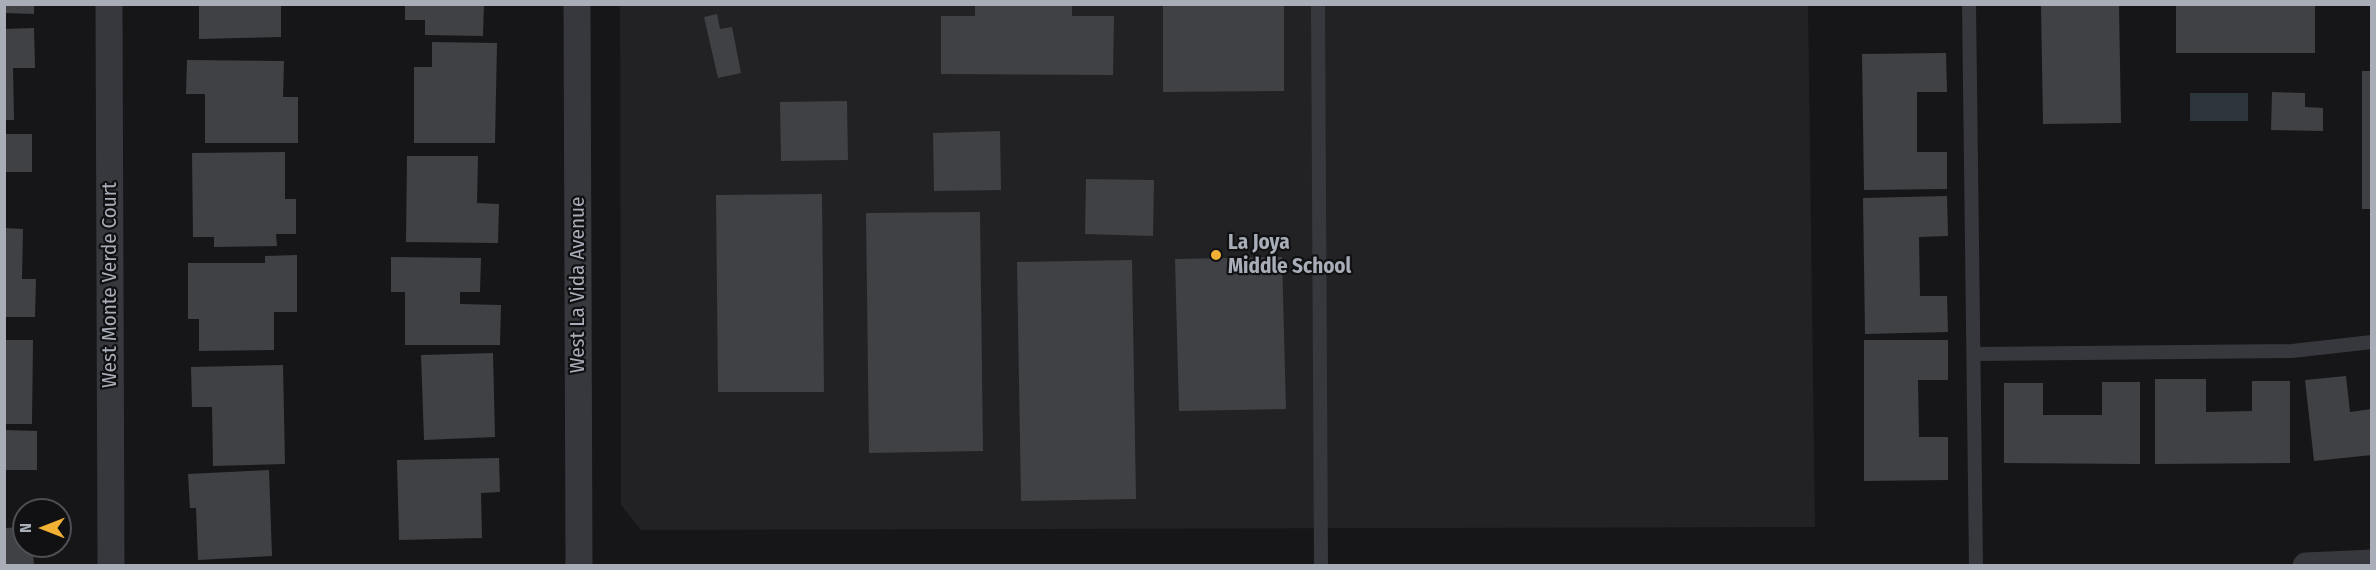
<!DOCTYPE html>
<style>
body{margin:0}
#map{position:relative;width:2376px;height:570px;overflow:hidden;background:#161618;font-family:"Fira Sans Condensed",sans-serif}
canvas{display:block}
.frame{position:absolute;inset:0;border:6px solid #a8adb8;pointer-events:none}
.north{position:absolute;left:12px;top:498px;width:60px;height:60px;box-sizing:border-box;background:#111113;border:2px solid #4d4f55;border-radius:50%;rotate:270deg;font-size:16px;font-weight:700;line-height:24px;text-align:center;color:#a8adb8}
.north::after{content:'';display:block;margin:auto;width:21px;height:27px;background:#f2b134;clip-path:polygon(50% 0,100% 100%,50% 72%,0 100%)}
</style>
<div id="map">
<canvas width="2376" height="570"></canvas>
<div class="frame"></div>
<div class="north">N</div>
</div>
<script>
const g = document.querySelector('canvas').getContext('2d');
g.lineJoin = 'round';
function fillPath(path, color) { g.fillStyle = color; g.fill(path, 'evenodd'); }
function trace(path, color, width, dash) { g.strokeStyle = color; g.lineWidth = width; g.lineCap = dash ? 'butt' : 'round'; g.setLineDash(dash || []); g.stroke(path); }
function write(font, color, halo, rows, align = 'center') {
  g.font = font + ' "Fira Sans Condensed",sans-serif'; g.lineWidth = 4.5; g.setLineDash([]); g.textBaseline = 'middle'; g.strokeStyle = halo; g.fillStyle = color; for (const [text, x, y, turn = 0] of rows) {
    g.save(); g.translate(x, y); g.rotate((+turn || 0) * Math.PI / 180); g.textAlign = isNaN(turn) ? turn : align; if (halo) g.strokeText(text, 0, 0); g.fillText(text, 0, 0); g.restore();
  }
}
const built = new Path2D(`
 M620 5H1808L1815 527 641 530 621 505Z`);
const water = new Path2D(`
 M2190 93H2248V121H2190Z`);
const building = new Path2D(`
 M4 4H34V14L4 13Z
 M199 4H281V37L199 39Z
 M405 4H484L483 36 425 35V20H405Z
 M975 4H1072V16H1114L1113 75 941 74V16H975Z
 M1163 4H1284V91L1163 92Z
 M2176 4H2315V53H2176Z
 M2041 5H2119L2121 123 2043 124Z
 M717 14 720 29 732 27 741 73 718 78 704 17Z
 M34 28 35 68H13L14 120H4V29Z
 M432 42 497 43 495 143H414V67H432Z
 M1946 53 1947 92H1917V152H1947V189L1864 190 1862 54Z
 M187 60 284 61 283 97H298V143H205V94H186Z
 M2362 71H2372V209H2362Z
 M2272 92 2305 93V107L2323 108V131L2271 130Z
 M847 101 848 160 781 161 780 102Z
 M1000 131 1001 190 934 191 933 133Z
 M4 134H32V172H4Z
 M285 152V199H296V234H276L277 246 214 247V237H193L192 153Z
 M407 156H478L477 203 499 204 498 243 406 242Z
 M1086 179 1154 180 1153 236 1085 234Z
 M822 194 824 392H718L716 195Z
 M1947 196 1948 236 1919 237 1920 296H1947L1948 332 1865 334 1863 198Z
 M980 212 983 451 869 453 866 213Z
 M4 228 23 229 22 279H36L35 317H4Z
 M297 255V312H274V350L199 351V319H188V263H265V256Z
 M391 257 481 258 480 292H460V304L501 305 500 345H405V292H391Z
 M1282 257 1286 409 1179 411 1175 259Z
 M1132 260 1136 499 1021 501 1017 262Z
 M4 340H33L32 424H4Z
 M1864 340H1948V380H1918L1919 437H1948V480L1864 481Z
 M493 353 495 437 424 440 421 355Z
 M283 365 285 464 213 466 212 407H192L191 367Z
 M2346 376 2350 412 2372 409V455L2314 461 2305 380Z
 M2155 379H2206V412L2252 411V381H2290V463L2155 464Z
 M2102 382H2140V464L2004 463V383H2043V415H2102Z
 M4 430 37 431V470H4Z
 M499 458 500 492 481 493 482 538 399 540 397 460Z
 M269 470 272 556 198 560 196 508H190L188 474Z
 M24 527V546H33L34 566H4V528Z`);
const lane = new Path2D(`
 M1318 4 1321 566
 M1969 4 1976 566
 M1974 354 2292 351 2372 342`);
const street = new Path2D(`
 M109 4 111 566
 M577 4 579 566
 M2306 566 2372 563`);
const markers = [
 [1216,255,6,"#f2b134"]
];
const poiNames = [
 ["La Joya",1228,243],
 ["Middle School",1228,267]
];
const streetNames = [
 ["West Monte Verde Court",110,285,-90],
 ["West La Vida Avenue",578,285,-90]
];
fillPath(built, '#222225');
fillPath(water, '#2c353c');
fillPath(building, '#404145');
trace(lane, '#37383d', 14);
trace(street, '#37383d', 27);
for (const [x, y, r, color] of markers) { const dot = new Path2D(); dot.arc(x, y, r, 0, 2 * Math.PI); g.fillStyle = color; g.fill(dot); trace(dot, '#111113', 2); }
write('bold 21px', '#a8adb8', '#111113', poiNames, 'left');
write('21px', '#a8adb8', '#111113', streetNames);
</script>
